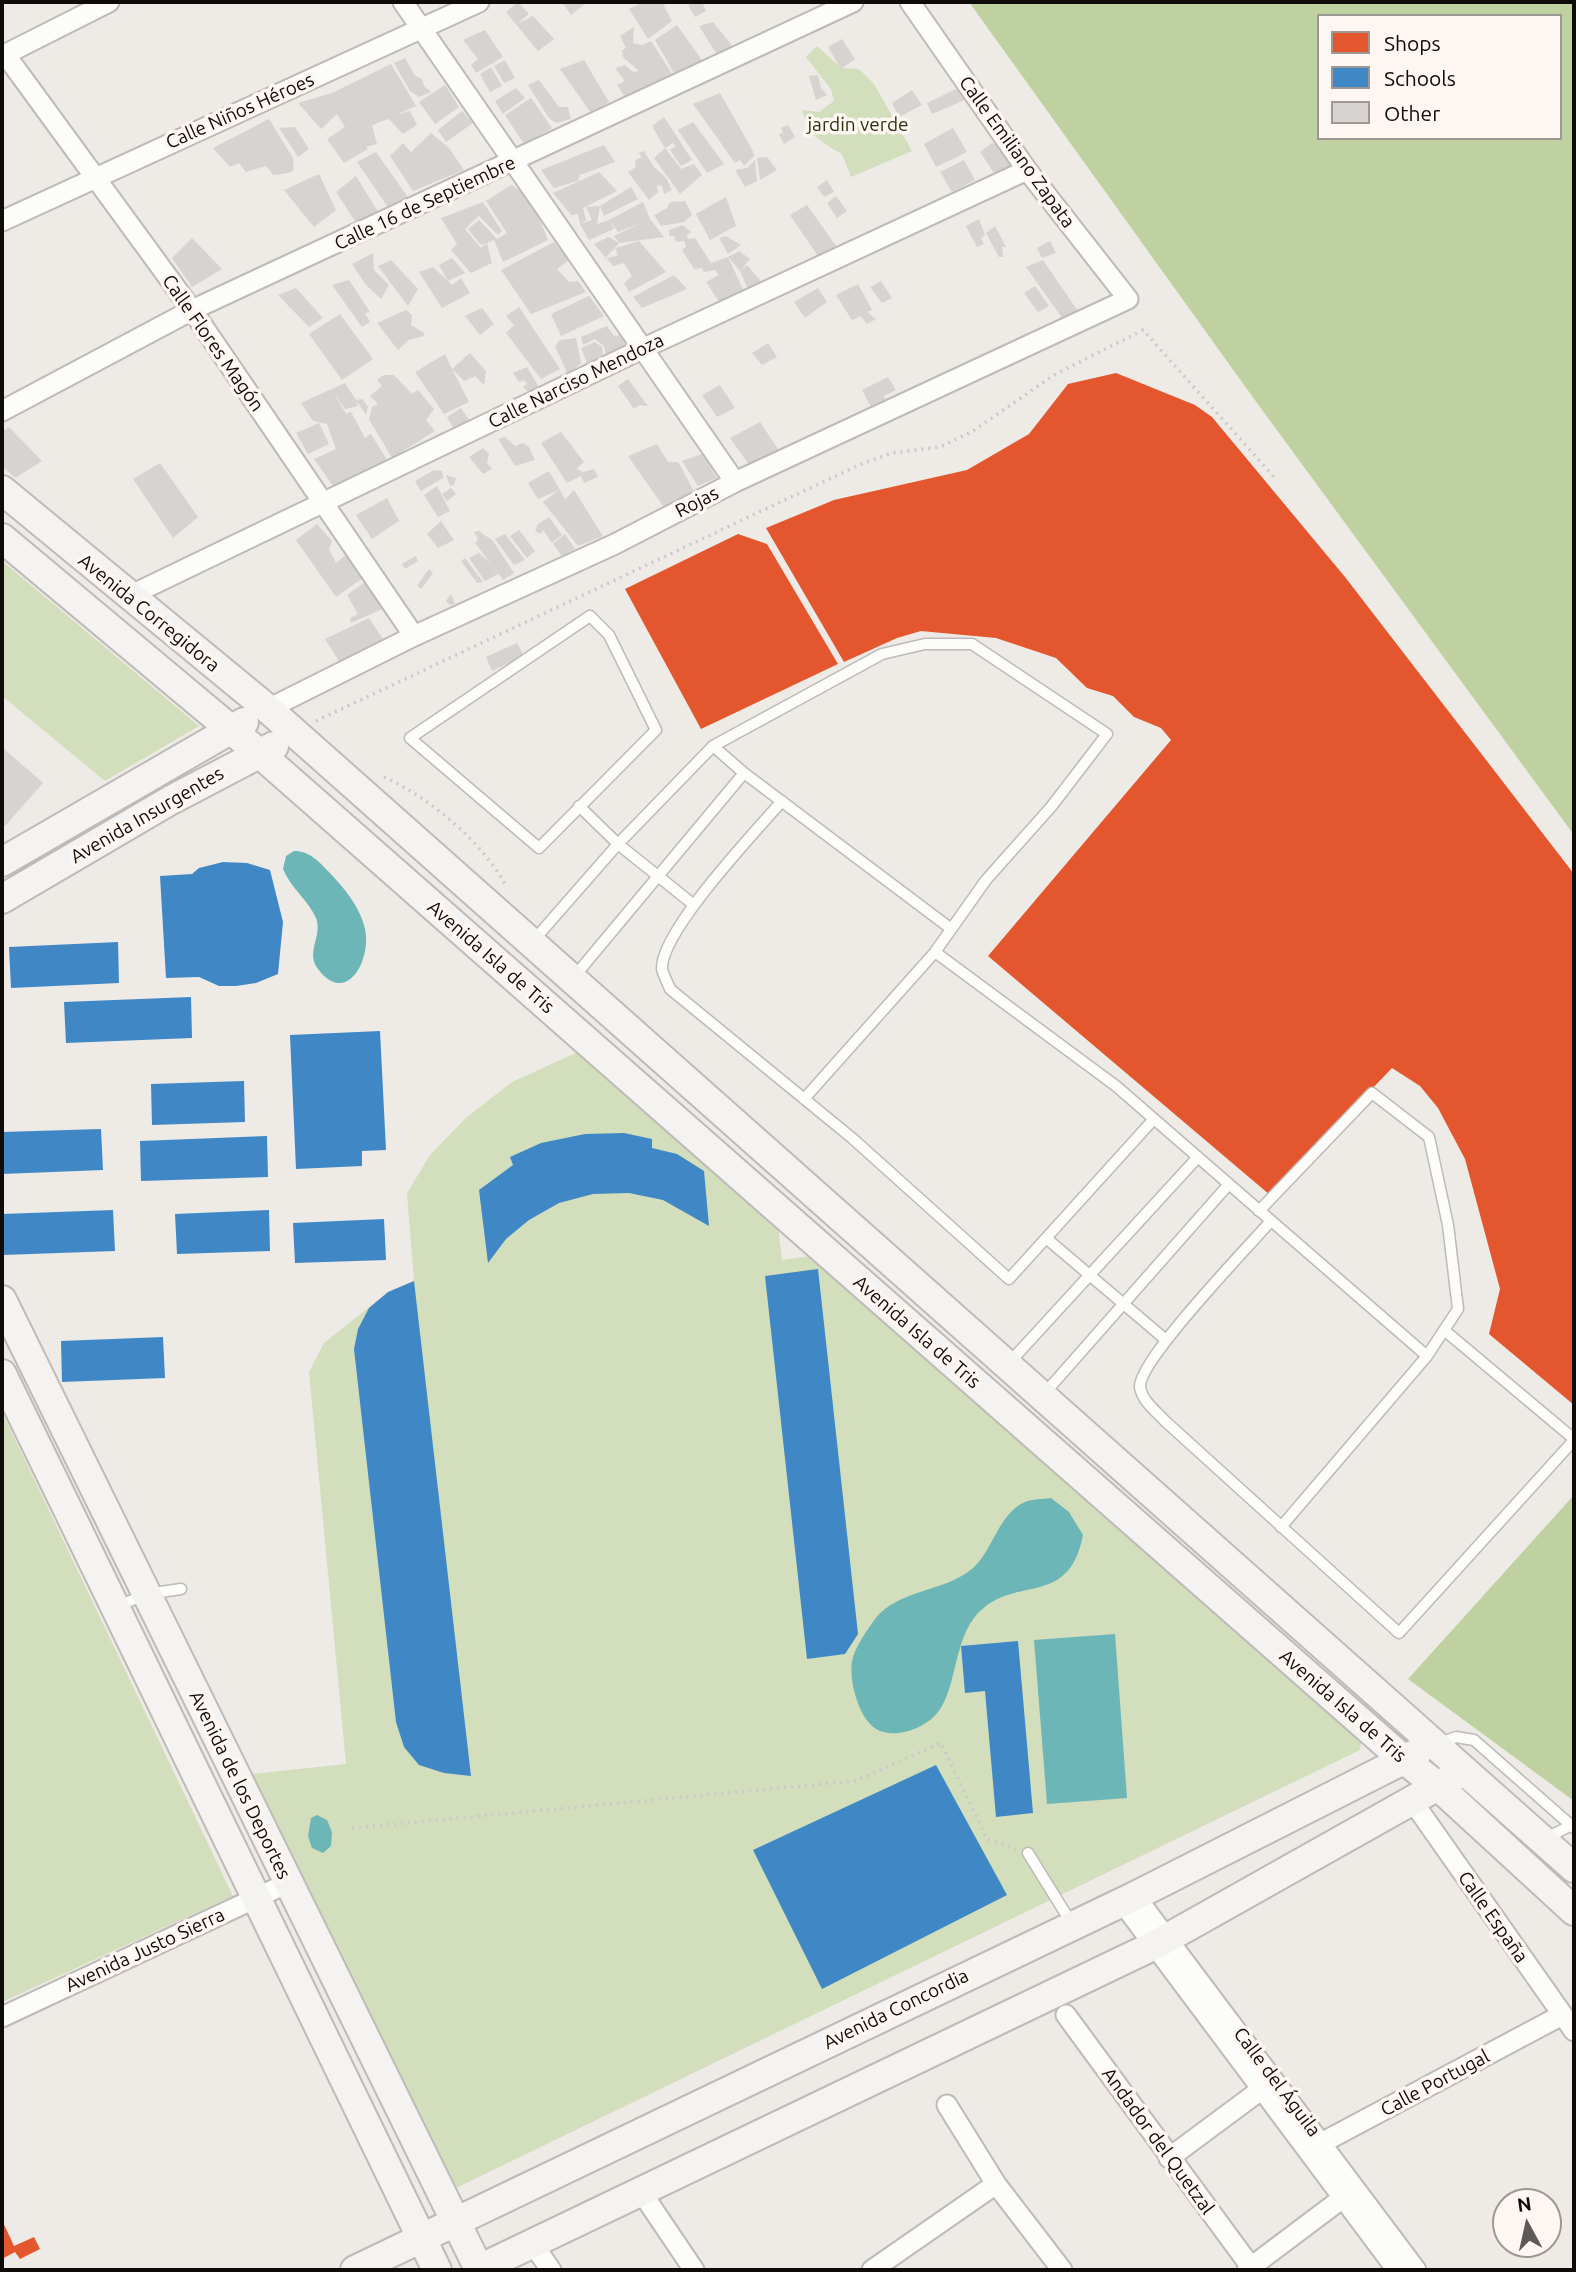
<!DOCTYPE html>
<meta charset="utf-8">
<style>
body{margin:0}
#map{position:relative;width:1576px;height:2272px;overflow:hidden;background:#eeeae6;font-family:Ubuntu,sans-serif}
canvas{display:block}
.frame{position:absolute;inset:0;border:4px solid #0e0b09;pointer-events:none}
.legend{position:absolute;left:1317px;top:14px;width:245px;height:126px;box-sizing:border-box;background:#fef6f0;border:2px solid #9e9894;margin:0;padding:9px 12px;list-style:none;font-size:21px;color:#0e0b09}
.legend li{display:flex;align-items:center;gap:14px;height:35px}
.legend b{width:35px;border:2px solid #9e9894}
.north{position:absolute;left:1492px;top:2188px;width:70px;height:70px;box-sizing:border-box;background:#fef6f0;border:2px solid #9e9894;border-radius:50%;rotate:352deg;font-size:19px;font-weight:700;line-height:28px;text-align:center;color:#0e0b09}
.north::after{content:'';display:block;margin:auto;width:24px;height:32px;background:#5c5956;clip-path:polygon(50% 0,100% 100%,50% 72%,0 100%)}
</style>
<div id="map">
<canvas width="1576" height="2272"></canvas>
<div class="frame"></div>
<ul class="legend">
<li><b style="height:19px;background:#e4572e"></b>Shops</li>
<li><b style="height:19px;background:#3f88c5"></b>Schools</li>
<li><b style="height:19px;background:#d6d3d0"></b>Other</li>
</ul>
<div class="north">N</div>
</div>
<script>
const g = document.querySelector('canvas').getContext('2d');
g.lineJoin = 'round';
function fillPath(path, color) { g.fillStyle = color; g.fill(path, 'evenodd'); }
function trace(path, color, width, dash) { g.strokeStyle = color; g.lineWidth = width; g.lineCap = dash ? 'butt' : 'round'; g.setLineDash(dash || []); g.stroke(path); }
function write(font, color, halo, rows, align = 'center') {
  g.font = font + ' Ubuntu,sans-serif'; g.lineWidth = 7; g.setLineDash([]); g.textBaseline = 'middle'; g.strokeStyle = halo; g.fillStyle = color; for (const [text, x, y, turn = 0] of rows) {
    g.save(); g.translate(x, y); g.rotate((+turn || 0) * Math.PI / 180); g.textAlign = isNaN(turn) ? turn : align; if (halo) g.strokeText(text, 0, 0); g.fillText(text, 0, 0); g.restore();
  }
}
const green = new Path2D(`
 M817 46 841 68 859 69 874 84 912 151 851 177 842 154C822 143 808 134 802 110L819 112 834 101 831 89 806 57Z
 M2 561 199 726 105 781 2 696Z
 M578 1052 778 1226 782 1260 812 1256 1362 1736 1360 1750 456 2188 252 1774 346 1764 309 1372 324 1343 388 1292 414 1281 407 1193 430 1155 467 1117 512 1082Z
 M2 1412 233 1896 2 2002Z`);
const forest = new Path2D(`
 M969 2H1574V835L1257 403ZM1319 16H1560V138H1319Z
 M1574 1495V1801L1408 1679Z`);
const water = new Path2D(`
 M294 851C310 851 318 861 329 872 343 887 358 904 364 925 374 957 347 1008 318 969 305 952 323 936 316 918 308 900 290 887 283 869L286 856Z
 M1051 1498 1069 1512 1083 1535C1068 1612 1011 1571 974 1618 954 1644 956 1689 938 1712 926 1728 895 1740 876 1729 858 1717 849 1681 852 1661 855 1647 867 1630 875 1619 898 1589 946 1592 973 1568 993 1550 999 1513 1025 1502 1032 1499 1044 1499 1051 1498Z
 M1115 1634 1127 1798 1047 1804 1034 1640Z
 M317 1815 327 1820 332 1832 331 1846 323 1853 312 1848 308 1836 311 1818Z`);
const shops = new Path2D(`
 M1116 373 1195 405 1212 417 1345 577 1574 874V1405L1489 1334 1500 1289 1465 1159 1438 1108 1420 1086 1392 1068 1270 1195 988 956 1171 740 1161 728 1134 717 1113 696 1087 688 1056 658 996 638 921 631 897 638 844 662 766 528 834 500 967 470 1029 434 1068 384Z
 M738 534 767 544 838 664 701 729 625 589Z
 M2 2220 14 2246 34 2237 40 2249 20 2259 15 2252 2 2259Z`);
const schools = new Path2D(`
 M223 862 247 863 270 870 283 922 278 974 256 983 236 986H219L199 977 166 978 160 876 192 874 199 868Z
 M118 942 119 983 11 988 9 947Z
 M191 997 192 1038 66 1043 64 1002Z
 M380 1031 386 1150 362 1151V1166L296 1169 290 1035Z
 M244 1081 245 1122 152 1125 151 1084Z
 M101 1129 103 1170 2 1174V1132Z
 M624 1133 652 1139V1148L677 1154 704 1171 709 1226 663 1200 629 1193 593 1194 559 1203 529 1220 506 1239 488 1263 479 1190 513 1165 510 1157 541 1143 585 1134Z
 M267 1136 268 1177 141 1181 140 1141Z
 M113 1210 115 1251 3 1255 2 1214Z
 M269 1210 270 1251 177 1254 175 1214Z
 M384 1219 386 1260 295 1263 293 1223Z
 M818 1269 858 1634 845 1654 807 1659 765 1276Z
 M414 1281 471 1776 444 1773 419 1765 404 1747 396 1722 354 1349 358 1329 369 1308 388 1292Z
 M163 1337 165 1378 62 1382 61 1341Z
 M1018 1641 1033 1813 996 1817 985 1691 965 1693 961 1646Z
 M936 1765 1007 1895 822 1989 753 1850Z`);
const building = new Path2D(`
 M518 2 529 14 517 24 533 16 554 39 538 51 506 12Z
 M562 2H583L585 4 571 15Z
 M643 2H666L663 4 672 21 648 39 629 9Z
 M694 2H702L706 11 695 17 688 5Z
 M713 22 731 44 732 49 718 56 699 26Z
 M677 25 704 63 674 73 655 40Z
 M634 27 633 43 642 45 651 41 674 77 627 100 617 85 625 81 615 68 625 65 633 72 639 71 623 57 622 50 626 48 620 36Z
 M485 30 503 57 476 73 471 65 478 59 463 40Z
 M842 39 855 59 841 69 828 47Z
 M405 58 415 76 422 79 424 86 431 92 419 97 410 91 394 63Z
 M505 60 515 78 504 83 494 66Z
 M584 60 609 102 591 113 560 69Z
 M391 64 416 106 396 115 410 111 417 125 403 134 389 119 379 122 372 126 377 144 366 147 368 149 344 163 327 139 345 127 337 114 321 129 298 103 332 93Z
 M491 67 502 86 490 92 480 74Z
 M818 75 821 88 827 95 816 100 809 76Z
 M539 80 559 107H568L571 119 556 123 549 118 528 85Z
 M445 85 459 107 435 124 419 102Z
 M962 86 967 99 932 114 927 103Z
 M516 88 525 98 503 114 495 101Z
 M912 90 922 105 899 117 892 103Z
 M720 93 753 151 754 156 744 166 740 160 735 163 693 104Z
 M531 98 552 128 524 144 505 115Z
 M462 111 473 123 446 142 438 130Z
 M664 117 692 160 681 166 670 150 676 146 673 143 665 148 652 126Z
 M269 119 293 158 294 170 289 173 273 175 266 166 246 172 239 163 230 167 213 148Z
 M693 122 724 164 707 173 678 130Z
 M788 125 795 137 784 144 779 134 783 133 781 128Z
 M295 127 309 149 298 157 279 128Z
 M953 128 967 152 936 167 924 144Z
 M431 133 449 148 464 170 413 191 390 156 403 143 411 152Z
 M992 143 1001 146 1016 170 996 176 980 152Z
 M604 145 615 162 580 175 578 181 554 188 541 170Z
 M665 148 681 169 694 164 702 175 680 194 654 158Z
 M644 151 654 167 667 179 672 190 664 194 662 186 657 185 658 192 649 200 628 172 636 167 635 160 642 157 638 153Z
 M376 152 412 203 392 213 357 162Z
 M767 157 777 170 760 180 757 158Z
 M755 160 757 181 745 187 735 170 747 168Z
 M964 160 975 180 952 192 940 172Z
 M599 172 617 191 583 208 586 220 580 224 592 220 586 207 600 206 597 224 609 220 614 229 589 240 580 224 578 214 571 215 553 193Z
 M319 174 336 210 314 227 284 190Z
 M356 176 380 215 357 224 336 192Z
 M827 180 834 192 824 197 817 187Z
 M511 185 522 191 538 215 548 240 503 262 494 240 487 243 492 263 471 273 451 250 457 244 441 218 483 202 502 231 498 235 479 216 472 222 465 229 481 248 487 243 481 245 468 229 479 220 497 239 507 233 486 201Z
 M631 187 638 199 604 216 600 206Z
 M836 196 847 211 837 218 827 203Z
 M726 197 736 226 710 240 696 214Z
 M685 201 692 215 684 222 661 226 654 215 667 208 670 202Z
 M643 202 650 219 664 237 619 243 615 248 639 241 666 272 629 292 624 283 632 276 624 263 613 266 594 244 609 237 619 243 614 236 641 223 618 232 609 220ZM615 248 618 255 604 259Z
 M807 205 836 246 820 259 790 215Z
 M979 219 985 235 981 238 984 244 977 247 966 226Z
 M683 225 691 232 687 235 688 239 695 238 711 263 728 257 747 298 724 309 706 282 719 275 715 270 704 272 702 268 694 269 682 250 686 247 684 241 676 242 674 236H669V230Z
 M995 226 1006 247H1002L1003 257H999L986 233Z
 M726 236 741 245 728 254 719 238Z
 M192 238 222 269 192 287 172 258Z
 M1050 241 1056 253 1042 258 1037 248Z
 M554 242 569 260 557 269 569 282 578 281 586 292 531 314 501 270Z
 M739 251 750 259 740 271 747 265 766 287 751 296 740 271 728 257Z
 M373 253 374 270 389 285 381 299 366 285 352 264Z
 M452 258 465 273 448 281 439 265Z
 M391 260 418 289 408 306 378 266Z
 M1043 260 1082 317 1067 325 1026 267Z
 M433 267 452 285 461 278 470 293 442 308 419 272Z
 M674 275 687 289 642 308 633 297Z
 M349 280 370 312 365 313 370 322 362 327 332 285Z
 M881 281 892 298 882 303 870 287Z
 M858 284 872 310 867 312 876 319 867 324 861 316 852 320 836 295Z
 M1035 286 1049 306 1038 312 1024 293Z
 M296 288 323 318 309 327 278 295Z
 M818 288 827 302 805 318 794 302Z
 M589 296 604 316 561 336 551 314Z
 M519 307 560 369 541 379 506 333 514 325 506 316Z
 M482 308 494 324 480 335 465 316Z
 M406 310 412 315 411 325 424 333V336L409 340 398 350 377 323Z
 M340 314 373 359 342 380 309 334Z
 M607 326 614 336 621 335 628 348 606 355 604 346 595 339 583 345 581 337Z
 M576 338 581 363 568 375 555 346 560 340Z
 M595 342 602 347 603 355 587 363 581 348Z
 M768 343 777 357 762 365 752 353Z
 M470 353 486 371 484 385 475 376 464 381 452 369 469 402 444 414 415 372 445 354 452 369Z
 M527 367 539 387 531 394 523 387 527 384 524 380 519 382 513 373Z
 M384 375H394L412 394 418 390 434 409 426 420 435 431 392 458 369 419 372 407 378 404 370 396 382 386 377 380Z
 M888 377 896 390 884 396 886 401 871 407 862 390Z
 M628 379 648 406 639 405 634 409 618 386Z
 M345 383 356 400 362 399 368 407 366 415 356 400 358 406 345 409 333 392 346 414 351 412 365 438 371 434 387 460 333 486 314 459 336 449 327 424 313 421 301 403Z
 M720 385 735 408 717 417 702 395Z
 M461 408 470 421 454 429 447 417Z
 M760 422 780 452 750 466 730 438Z
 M319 423 329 444 308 454 296 433Z
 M9 427 42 461 15 478 2 466V432Z
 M561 432 584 462 576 469 583 472 594 469 598 477 584 483 581 476 567 483 541 443Z
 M505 437 515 446 523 443 529 447 535 460 515 466 498 439Z
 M657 444 668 462H678L694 491 663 506 628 456Z
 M483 448 489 454 487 463 492 469 483 474 469 457Z
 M702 454 717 478 698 486 682 461Z
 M160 463 198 517 173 538 133 479Z
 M434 470 442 471 443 478 421 491 415 481Z
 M549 471 565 499 574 490 603 536 578 546 543 502 559 490 538 499 528 483Z
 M446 475 456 478 454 485 450 486Z
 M437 486 450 511 438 517 424 495Z
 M451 488 456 494 447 501 442 494Z
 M387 498 399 521 372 539 356 515Z
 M549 517 562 535 552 543 543 530 541 534 535 531 538 524Z
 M441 521 454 540 438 548 427 534Z
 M317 524 332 541 329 549 336 563 347 554 363 578 336 597 296 540Z
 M519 530 535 551 527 558 510 536Z
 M479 531 493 541 514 573 503 580 475 543 478 539 474 532Z
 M505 534 525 560 514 565 495 539Z
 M565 534 575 549 562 556 553 544Z
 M479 553 491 564 498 574 485 581 469 558Z
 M416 556 418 561 405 569 402 564Z
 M465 558 483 582 477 583 461 561Z
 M429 569 433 573 421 589 417 586Z
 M371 578 374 594 382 609 351 623 350 618 358 614 347 595Z
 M451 594 455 604 450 605 446 601Z
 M369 618 387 645 374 651 370 645 356 654 357 659 344 669 325 639Z
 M517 643 524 656 492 671 486 657Z
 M2 747 43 783 5 826 2 823Z`);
const path = new Path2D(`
 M316 721 859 465 892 453 940 447 973 431 1054 375 1143 330 1274 477
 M384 777C429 797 482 842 505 884
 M352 1828 855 1781 941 1743 987 1839 1016 1849`);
const lane = new Path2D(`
 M590 616 609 635 656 730 539 848 410 738Z
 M713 746 744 773 950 928
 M782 801C756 831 660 932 662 969 663 975 668 983 670 989L852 1138 1009 1279 1153 1120
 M579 806 618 844 694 905
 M534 940 618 844 713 746 882 654 925 644H972L1107 734 1051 807 986 880 935 952 804 1099
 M935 952 1116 1086 1427 1356
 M574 977 744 773
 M1259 1211 1372 1093 1429 1137 1448 1225 1458 1309 1427 1356 1281 1527
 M1270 1222C1248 1247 1138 1361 1140 1387 1142 1401 1156 1411 1165 1421L1399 1633 1574 1440
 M1046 1238 1166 1340
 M1444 1330 1574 1439
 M1009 1363 1198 1157
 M1044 1394 1229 1184
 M118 1606 147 1594 181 1589
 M1438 1744 1456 1737 1474 1740 1574 1828
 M1546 1838 1574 1824
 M1028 1853 1072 1924`);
const street = new Path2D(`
 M403 2 735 482
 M5 54 192 310 414 636
 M2 56 109 2
 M2 221 479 2
 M2 411 192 310 853 2
 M127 597 644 348 1027 170
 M268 709 414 636 615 544 735 482 1128 299 1027 170 910 2
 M1413 1802 1574 2031
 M1135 1896 1416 2270
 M1122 1902 1397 2270
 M1066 2015 1251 2267
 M2 2017 288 1883
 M947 2105 996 2184 1062 2270
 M1312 2148 1562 2015
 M1169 2158 1262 2089
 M640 2190 694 2270
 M532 2243 551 2270
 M872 2270 996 2184
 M1247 2270 1352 2191`);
const secondary = new Path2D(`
 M2 490 268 709 1574 1868
 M2 538 259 753 1403 1759 1439 1787 1574 1911
 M2 862 244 722
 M2 899 171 800 274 746
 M2 1300 479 2269
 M2 1374 437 2270
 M355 2270 1135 1896 1417 1753
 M477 2270 1155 1945 1452 1778`);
const streetNames = [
 ["Calle Niños Héroes",240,111,-24],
 ["Calle Emiliano Zapata",1017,152,54],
 ["Calle 16 de Septiembre",425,203,-25],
 ["Calle Flores Magón",213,343,55],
 ["Calle Narciso Mendoza",576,381,-26],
 ["Rojas",697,502,-27],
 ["Avenida Corregidora",149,613,39],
 ["Avenida Insurgentes",147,815,-30],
 ["Avenida Isla de Tris",491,957,41],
 ["Avenida Isla de Tris",917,1332,41],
 ["Avenida Isla de Tris",1343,1706,41],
 ["Avenida de los Deportes",240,1785,64],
 ["Calle España",1493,1917,55],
 ["Avenida Justo Sierra",145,1950,-25],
 ["Avenida Concordia",896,2009,-26],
 ["Calle del Águila",1277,2082,53],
 ["Calle Portugal",1435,2083,-28],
 ["Andador del Quetzal",1158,2141,54]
];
const parkNames = [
 ["jardin verde",858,125]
];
fillPath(green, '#d2debc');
fillPath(forest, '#c0d1a1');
fillPath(water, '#6db6b8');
fillPath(shops, '#e4572e');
fillPath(schools, '#3f88c5');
fillPath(building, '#d6d3d0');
trace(lane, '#bdbab7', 13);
trace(street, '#bdbab7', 23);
trace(secondary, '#bdbab7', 32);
trace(path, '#cbc9c9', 3.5, [2, 5]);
trace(lane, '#fcfcfb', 10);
trace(street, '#fcfcfb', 19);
trace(secondary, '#f5f3f1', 28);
write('19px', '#0e0b09', '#fef6f0', streetNames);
write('19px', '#263310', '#fef6f0', parkNames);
</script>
